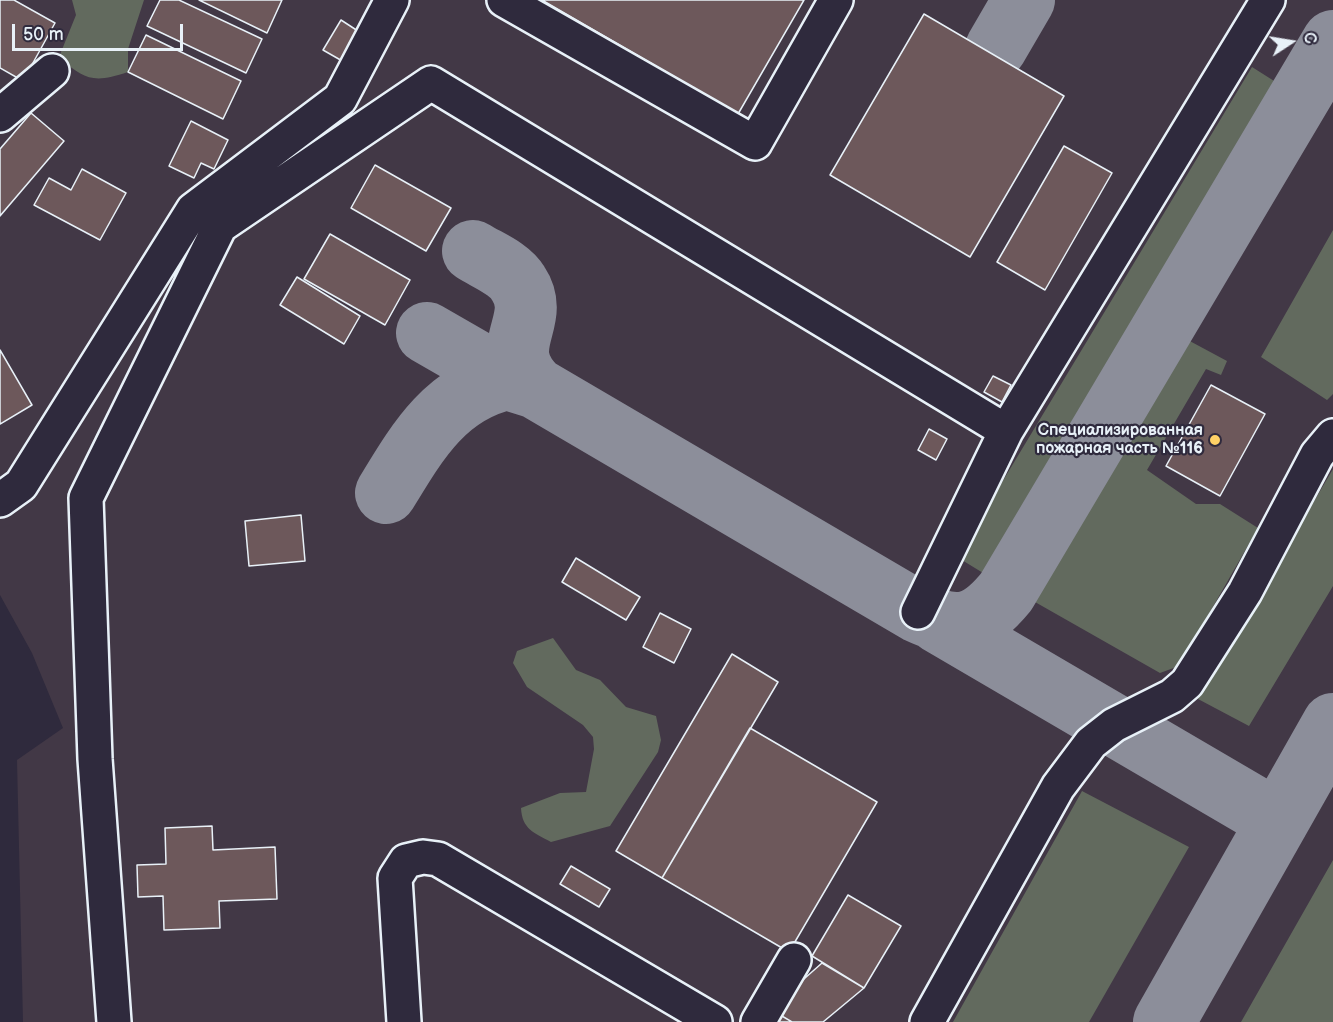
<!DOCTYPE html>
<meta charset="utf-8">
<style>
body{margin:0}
#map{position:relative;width:1333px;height:1022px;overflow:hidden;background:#2f2a3d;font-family:"Balsamiq Sans",sans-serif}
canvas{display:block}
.north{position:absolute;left:1261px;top:12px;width:60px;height:60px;-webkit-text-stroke:4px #2f2a3d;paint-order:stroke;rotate:78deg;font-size:16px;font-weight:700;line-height:24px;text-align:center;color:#e8f1f8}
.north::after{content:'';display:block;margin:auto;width:21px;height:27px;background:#e8f1f8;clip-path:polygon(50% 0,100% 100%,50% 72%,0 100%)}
.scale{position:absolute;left:12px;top:24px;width:171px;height:27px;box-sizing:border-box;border:3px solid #e8f1f8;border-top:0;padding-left:8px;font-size:18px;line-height:21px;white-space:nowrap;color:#e8f1f8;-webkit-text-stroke:4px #2f2a3d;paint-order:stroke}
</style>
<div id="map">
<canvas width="1333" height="1022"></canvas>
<div class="north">С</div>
<div class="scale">50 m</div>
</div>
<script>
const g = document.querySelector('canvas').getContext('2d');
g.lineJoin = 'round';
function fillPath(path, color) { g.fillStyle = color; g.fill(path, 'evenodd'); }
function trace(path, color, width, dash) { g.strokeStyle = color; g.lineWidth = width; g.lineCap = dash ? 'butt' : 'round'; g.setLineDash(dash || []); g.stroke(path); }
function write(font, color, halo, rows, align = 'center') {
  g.font = font + ' "Balsamiq Sans",sans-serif'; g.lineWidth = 4.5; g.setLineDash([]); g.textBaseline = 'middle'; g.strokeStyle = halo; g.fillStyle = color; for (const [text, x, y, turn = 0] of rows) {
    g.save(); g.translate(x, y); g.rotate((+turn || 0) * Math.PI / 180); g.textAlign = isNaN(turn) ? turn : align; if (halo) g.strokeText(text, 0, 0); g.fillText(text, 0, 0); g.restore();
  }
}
const built = new Path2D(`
 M0 0H1333V1022H23L17 760 63 728 32 653 0 595Z`);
const green = new Path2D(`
 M72 0H144L128 49V72C95 83 85 81 59 57L76 15Z
 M1252 67 1282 86 988 576 957 557Z
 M1333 230V394L1327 400 1261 357Z
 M1186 339 1227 361 1221 375 1206 369 1147 470 1196 504H1220L1258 528 1179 666 1160 673 1035 602Z
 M1333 469V586L1249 726 1198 699Z
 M553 638 576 670 600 680 626 707 656 716 661 740 658 752 610 826 551 842C534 833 522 829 521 808L560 793 586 792 594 749 593 737 583 725 527 687 513 663 517 651Z
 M1082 791 1189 847 1089 1022H953Z
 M1333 860V1022H1241Z`);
const taxiway = new Path2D(`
 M996 48 1024 0
 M473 251C487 260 509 268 518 283 544 322 493 345 536 388
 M427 333 507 379 536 388 918 612C958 631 978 626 1006 592L1333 41
 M386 493C417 442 445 393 507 379
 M938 622 1278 821
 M1164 1022 1333 724`);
const building = new Path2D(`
 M0 0H14L55 23 23 81 0 68Z
 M160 0H179L262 39 246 73 147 26Z
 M199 0H282L267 33Z
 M542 0H804L738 114Z
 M924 14 1064 96 970 257 830 175Z
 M341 20 361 33 344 62 323 50Z
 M146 35 241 81 223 119 128 72Z
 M31 113 64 141 0 216V149Z
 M191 121 228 140 214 169 201 163 194 178 169 166Z
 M1064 146 1112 173 1045 290 997 262Z
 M375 165 451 208 426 251 351 208Z
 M82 169 126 193 100 240 34 205 49 178 71 190Z
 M330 234 410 280 385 325 304 279Z
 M297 277 360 316 344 344 280 305Z
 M0 350 32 405 0 424Z
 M993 376 1011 385 1002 402 984 392Z
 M1211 385 1265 414 1220 496 1166 466Z
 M929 429 947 439 936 460 918 450Z
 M301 515 305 561 249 566 245 521Z
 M576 558 640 597 626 620 562 582Z
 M660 613 691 629 674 663 643 647Z
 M732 654 778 682 662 878 616 851Z
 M750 728 877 802 789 952 662 878Z
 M212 826 213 850 275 847 277 899 219 901 220 928 164 930 163 896 138 897 137 865 166 864 165 828Z
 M571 866 610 889 599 907 560 884Z
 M848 895 901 926 864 988 812 956Z
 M822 963 864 988 823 1022H792L770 1009Z
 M770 1009 792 1022H763Z`);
const minor = new Path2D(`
 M504 0 755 143 836 0
 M0 115 52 71
 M0 500 21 485 193 210 340 99 392 0
 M918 612 1006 431 1268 0
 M114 1022 95 759 86 498 220 226 431 83 1006 431
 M404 1022 395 878 406 861 423 857 438 859 715 1022
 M758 1022 794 960
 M927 1022 1058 787 1091 743 1114 725 1172 696 1187 683 1245 592 1317 455 1333 436`);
const markers = [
 [1215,440,6,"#ffd166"]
];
const poiNames = [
 ["Специализированная",1203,431],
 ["пожарная часть №116",1203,449]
];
fillPath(built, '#423846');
fillPath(green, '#626a5e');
trace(taxiway, '#8c8e9a', 62);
fillPath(building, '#6d585b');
trace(building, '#e8f1f8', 1.5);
trace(minor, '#e8f1f8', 38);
trace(minor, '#2f2a3d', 33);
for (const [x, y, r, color] of markers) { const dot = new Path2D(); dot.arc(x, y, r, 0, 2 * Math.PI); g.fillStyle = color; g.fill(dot); trace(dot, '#2f2a3d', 2); }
write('bold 16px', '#e8f1f8', '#2f2a3d', poiNames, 'right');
</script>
